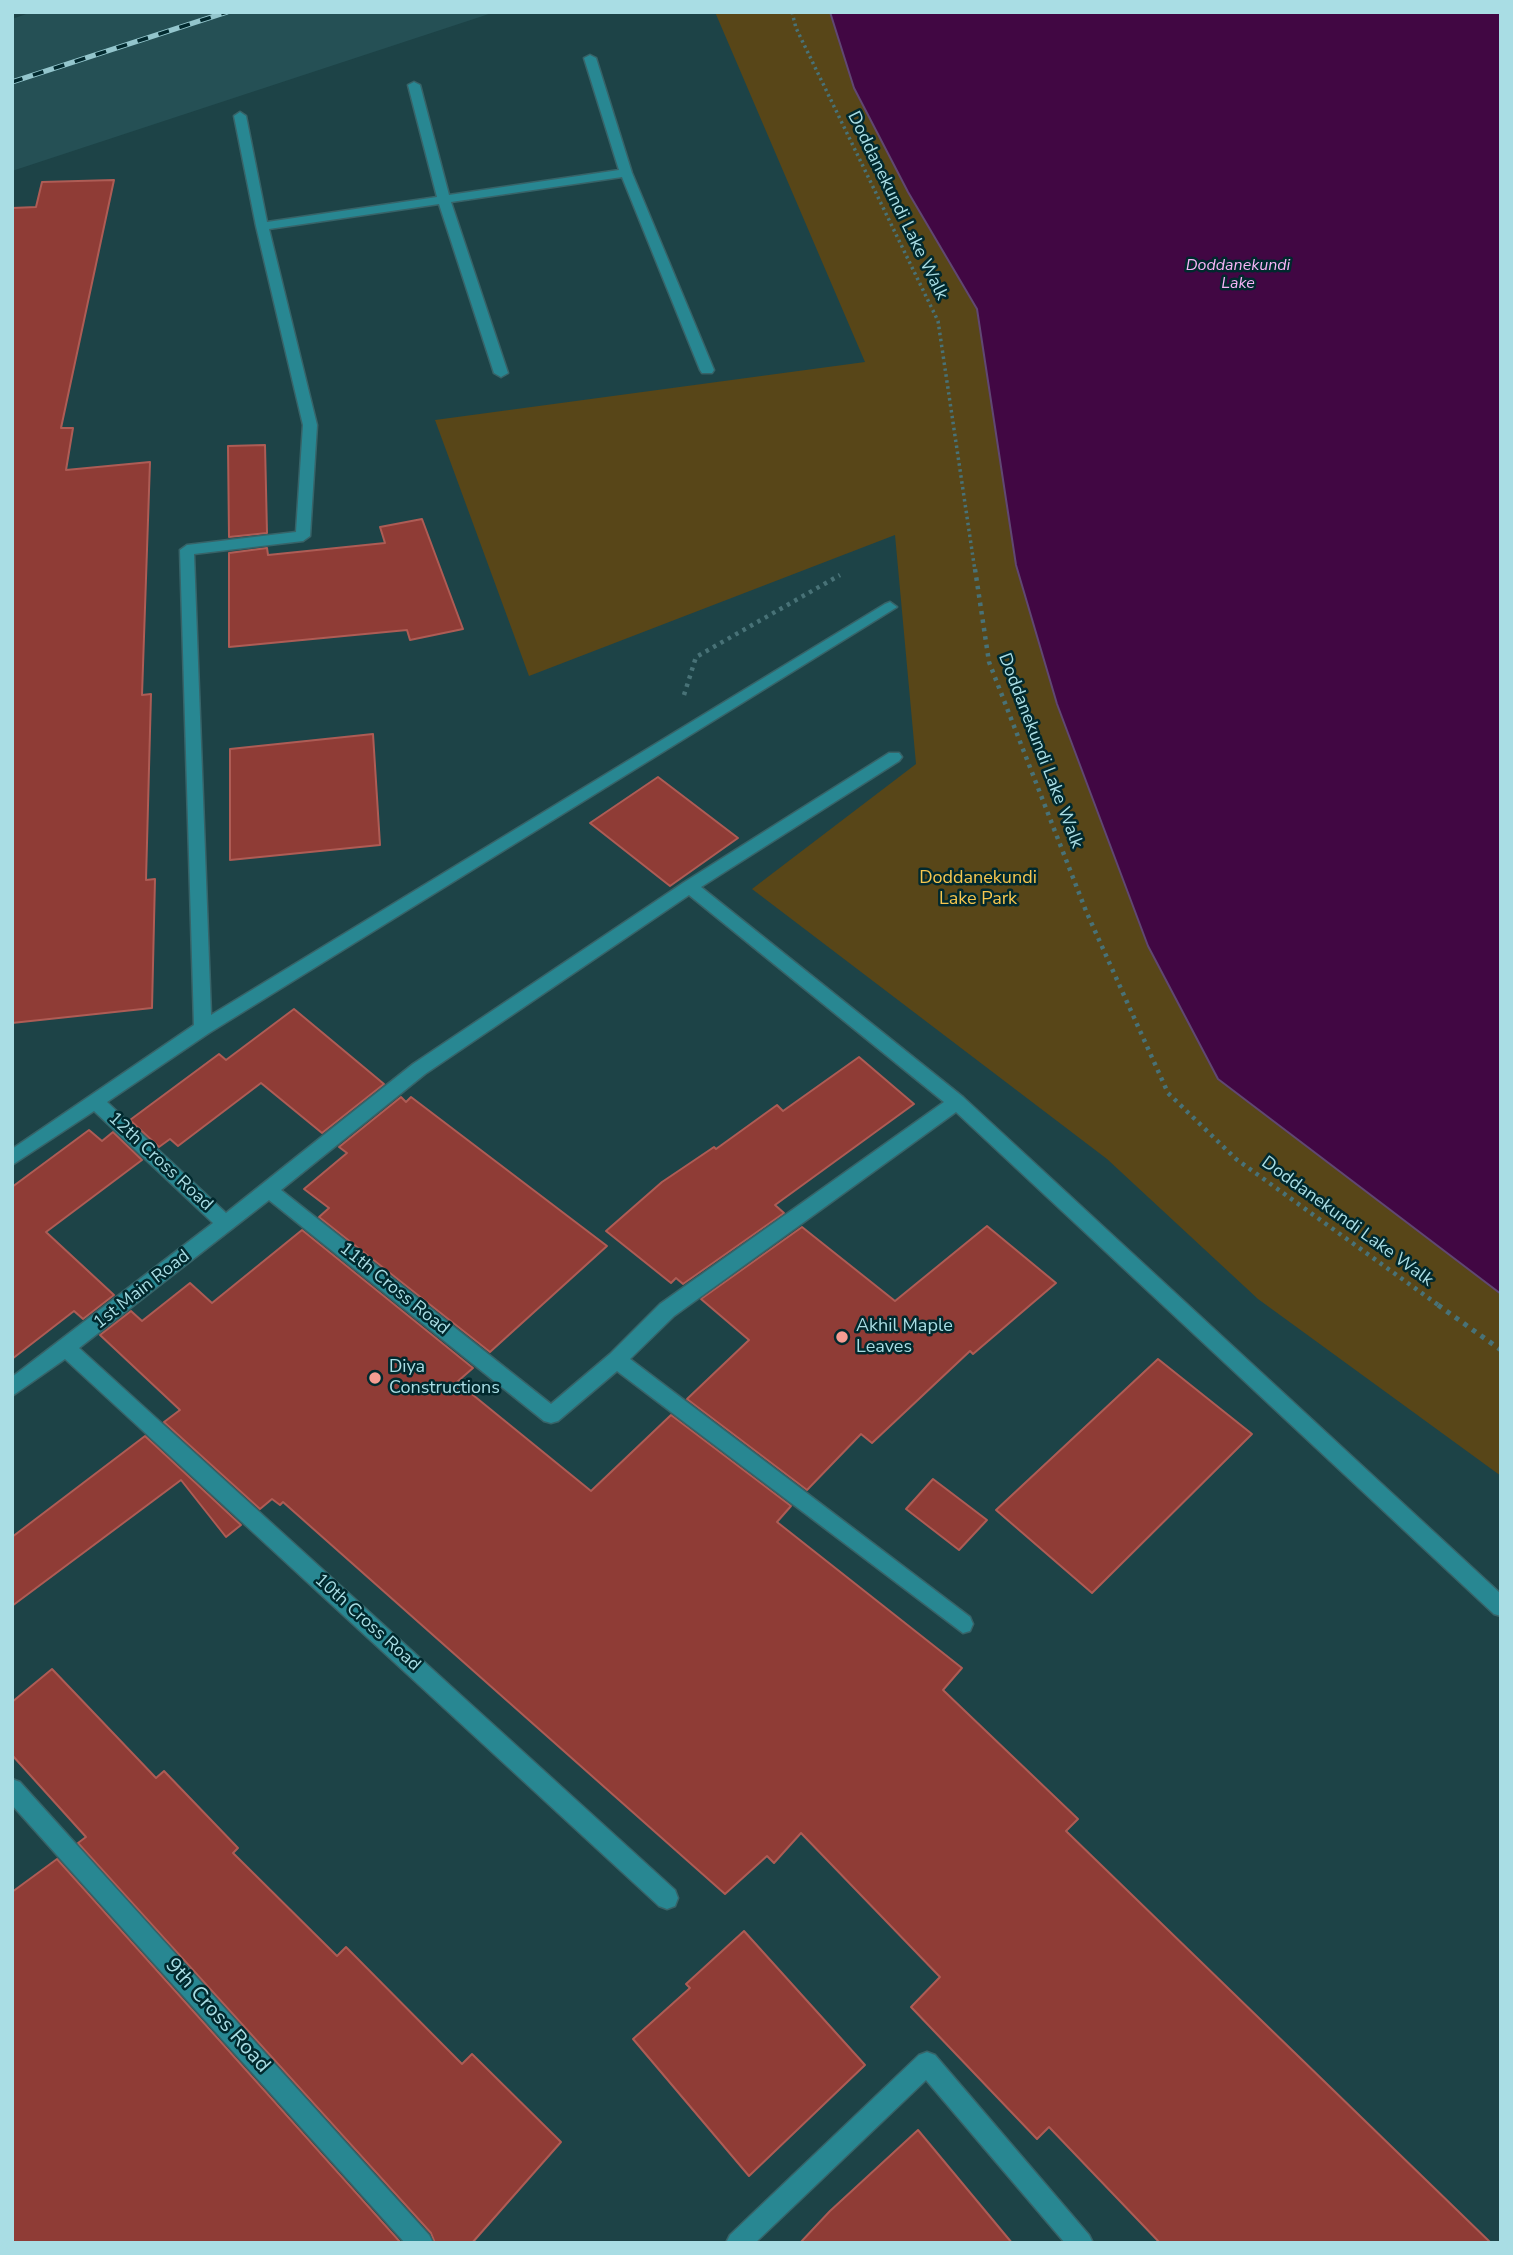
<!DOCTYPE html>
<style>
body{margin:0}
#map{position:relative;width:1513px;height:2255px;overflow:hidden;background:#1d4347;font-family:"Nunito Sans",sans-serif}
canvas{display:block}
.frame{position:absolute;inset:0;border:14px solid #a9dde4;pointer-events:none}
</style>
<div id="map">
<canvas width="1513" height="2255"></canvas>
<div class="frame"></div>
</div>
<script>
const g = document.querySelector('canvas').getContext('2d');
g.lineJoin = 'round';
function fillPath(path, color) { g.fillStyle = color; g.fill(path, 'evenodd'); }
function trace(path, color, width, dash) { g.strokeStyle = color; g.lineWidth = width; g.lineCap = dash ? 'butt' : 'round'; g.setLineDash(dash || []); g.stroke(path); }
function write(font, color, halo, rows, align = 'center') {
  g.font = font + ' "Nunito Sans",sans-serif'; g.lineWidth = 5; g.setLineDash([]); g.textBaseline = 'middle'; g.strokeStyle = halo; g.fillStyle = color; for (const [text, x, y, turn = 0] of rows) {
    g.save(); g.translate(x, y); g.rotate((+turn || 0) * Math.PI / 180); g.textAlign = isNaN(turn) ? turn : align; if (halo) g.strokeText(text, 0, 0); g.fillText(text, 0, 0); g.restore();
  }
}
const built = new Path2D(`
 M32 12H495L12 171V19Z`);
const green = new Path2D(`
 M715 12H830L854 88 908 192 977 309 1016 565 1057 704 1148 946 1218 1079 1501 1294V1476L1258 1299 1107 1159 752 889 916 764 895 535 529 676 435 420 865 362Z`);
const water = new Path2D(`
 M830 12H1501V1294L1218 1079 1148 946 1057 704 1016 565 977 309 908 192 854 88Z`);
const building = new Path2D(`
 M114 180 61 428H73L66 470 150 462 142 695 151 694 146 880 155 879 152 1008 12 1023V208L36 207 42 182Z
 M265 445 267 533 229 537 228 446Z
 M422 519 463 629 410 640 407 630 229 647V553L267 548 268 555 385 543 380 527Z
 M373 734 380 845 230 860V749Z
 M658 777 738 838 670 886 590 823Z
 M294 1009 384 1084 322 1133 261 1083 178 1146 170 1139 159 1147 130 1120 219 1054 226 1060Z
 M859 1057 914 1104 775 1205 784 1213 683 1284 676 1278 671 1283 606 1231 662 1182 714 1147 716 1149 777 1105 783 1111Z
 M401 1097 406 1102 411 1097 607 1246 490 1352 319 1217 329 1208 304 1189 347 1153 339 1147Z
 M89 1130 102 1141 113 1132 142 1160 46 1232 114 1295 83 1319 74 1311 12 1359V1187Z
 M987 1226 1056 1283 973 1354 970 1351 872 1443 861 1434 807 1490 687 1399 749 1340 701 1299 802 1227 895 1301Z
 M302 1230 473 1368 457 1382 591 1491 671 1415 791 1506 777 1522 962 1668 943 1690 1078 1819 1066 1831 1491 2243H1160L1049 2127 1037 2139 911 2007 940 1977 801 1833 774 1863 767 1856 725 1894 283 1502 280 1505 272 1499 260 1509 164 1422 180 1410 100 1335 131 1311 142 1321 190 1283 212 1303Z
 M1158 1359 1252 1434 1092 1593 996 1510Z
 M145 1436 241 1525 226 1537 181 1480 12 1606V1537Z
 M933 1479 987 1520 959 1550 906 1509Z
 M52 1669 156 1778 164 1771 238 1848 233 1853 337 1956 346 1947 462 2064 472 2054 561 2142 472 2243H435L431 2233 78 1843 86 1837 12 1755V1702Z
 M57 1859 401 2243H12V1892Z
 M744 1931 865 2065 749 2176 633 2039 690 1988 686 1984Z
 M918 2130 1012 2243H800L830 2211Z`);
const pathFar2 = new Path2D(`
 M792 12 796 28 938 321 975 571`);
const pathFar1 = new Path2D(`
 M975 569 989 662 1086 911 1168 1093 1236 1159 1441 1307
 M684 695 696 657 840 575`);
const path = new Path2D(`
 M1438 1305 1501 1350`);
const street = new Path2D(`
 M590 55 596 58 632 173 714 370 712 373H702L700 370 622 177 451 202 508 373 501 377 494 373 439 204 269 229 317 425 310 536 303 541 194 554 211 1015 885 604 890 602 897 607 209 1033 107 1102 226 1213 413 1064 683 883 889 753H899L902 757 899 761 701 887 963 1097 1501 1594V1616L1494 1614 956 1112 674 1316 630 1359 970 1617 973 1624 970 1631 963 1633 617 1371 558 1421 551 1423 544 1421 269 1200 79 1348 675 1890 678 1898 675 1906 667 1909 659 1906 65 1359 12 1396V1377L213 1223 94 1111 12 1165V1149L194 1025 180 550 187 545 296 532 303 425 256 226 234 116 240 112 246 116 267 222 437 197 408 85 414 82 420 85 449 195 619 170 584 58ZM689 895 944 1102 660 1304 610 1354 551 1404 281 1190 425 1074Z
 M12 1779 20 1782 429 2235 433 2243H405L12 1805Z
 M927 2052 935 2055 1089 2235 1093 2243H1065L926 2080 755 2243H726L730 2235 919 2055Z`);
const rail = new Path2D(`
 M12 82 227 12`);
const markers = [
 [842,1337,7,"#f59c92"],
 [375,1378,7,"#f59c92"]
];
const farWaternames = [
 ["Doddanekundi",1238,266],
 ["Lake",1238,284]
];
const streetNames = [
 ["Doddanekundi Lake Walk",897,206,64],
 ["Doddanekundi Lake Walk",1040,751,69],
 ["12th Cross Road",160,1162,43],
 ["Doddanekundi Lake Walk",1347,1222,36],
 ["11th Cross Road",394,1289,39],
 ["1st Main Road",142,1290,-38],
 ["10th Cross Road",367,1623,42]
];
const parkNames = [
 ["Doddanekundi",978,879],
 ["Lake Park",978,900]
];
const poiNames = [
 ["Akhil Maple",856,1327],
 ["Leaves",856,1348],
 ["Diya",389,1368],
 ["Constructions",389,1389]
];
const nearStreetnames = [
 ["9th Cross Road",217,2016,48]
];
fillPath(built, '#255055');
fillPath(green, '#584618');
fillPath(water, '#410743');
trace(water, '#604773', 2);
fillPath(building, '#8f3c36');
trace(building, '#ae5c55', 2);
trace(street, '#376368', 3);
trace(pathFar2, '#487277', 3.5, [2.5, 3.5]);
trace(pathFar1, '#487277', 4.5, [3.5, 5]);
trace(path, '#487277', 5, [4.5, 6]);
fillPath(street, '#288792');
trace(rail, '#93c5cc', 5);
trace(rail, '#01292e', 3.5, [11]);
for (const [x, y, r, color] of markers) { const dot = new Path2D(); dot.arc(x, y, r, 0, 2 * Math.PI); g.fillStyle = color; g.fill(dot); trace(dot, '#01292e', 2.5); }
write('italic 16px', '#f7b5f7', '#01292e', farWaternames);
write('18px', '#a9dde4', '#01292e', streetNames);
write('18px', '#f6c64f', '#01292e', parkNames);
write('18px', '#a9dde4', '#01292e', poiNames, 'left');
write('21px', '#a9dde4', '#01292e', nearStreetnames);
</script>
